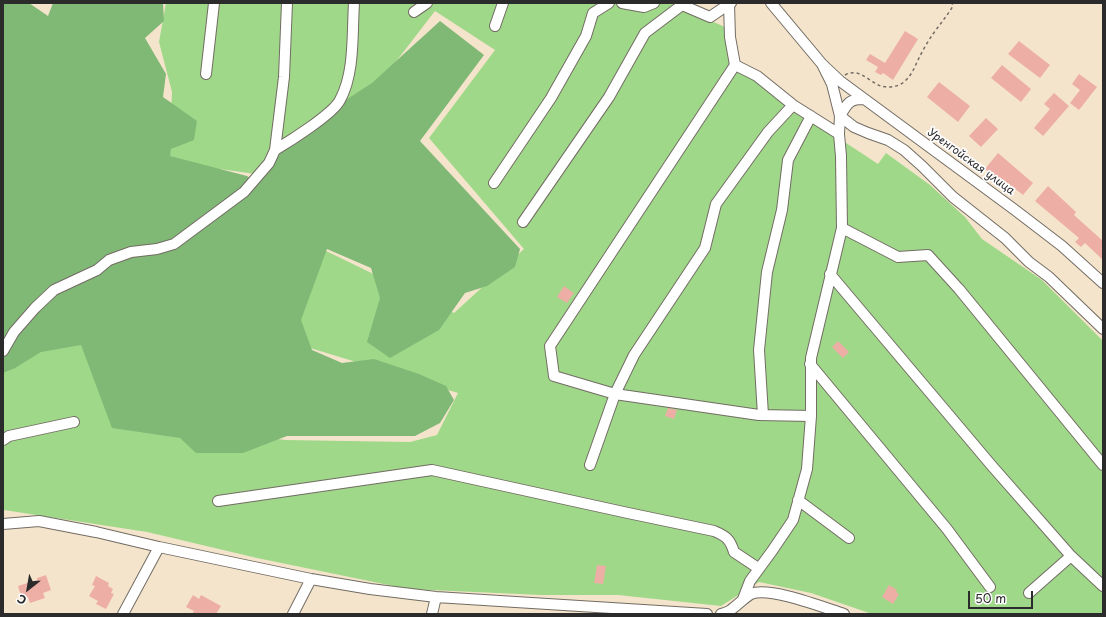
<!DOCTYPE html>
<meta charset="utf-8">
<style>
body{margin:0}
#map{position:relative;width:1106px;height:617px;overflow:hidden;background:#f5e4cc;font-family:"Playpen Sans",sans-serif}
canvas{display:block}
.frame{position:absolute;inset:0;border:4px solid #2b2b2b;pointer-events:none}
.north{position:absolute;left:8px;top:569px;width:40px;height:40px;-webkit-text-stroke:3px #fff;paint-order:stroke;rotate:211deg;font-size:11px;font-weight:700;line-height:16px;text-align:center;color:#2b2b2b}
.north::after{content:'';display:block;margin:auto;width:14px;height:18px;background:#2b2b2b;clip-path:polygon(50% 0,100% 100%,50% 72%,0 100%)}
.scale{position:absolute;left:968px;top:591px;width:65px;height:18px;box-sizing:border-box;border:2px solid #2b2b2b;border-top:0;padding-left:5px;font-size:12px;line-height:14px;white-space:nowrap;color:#2b2b2b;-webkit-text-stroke:3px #fff;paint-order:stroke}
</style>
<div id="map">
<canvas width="1106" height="617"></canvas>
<div class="frame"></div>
<div class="north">С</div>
<div class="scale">50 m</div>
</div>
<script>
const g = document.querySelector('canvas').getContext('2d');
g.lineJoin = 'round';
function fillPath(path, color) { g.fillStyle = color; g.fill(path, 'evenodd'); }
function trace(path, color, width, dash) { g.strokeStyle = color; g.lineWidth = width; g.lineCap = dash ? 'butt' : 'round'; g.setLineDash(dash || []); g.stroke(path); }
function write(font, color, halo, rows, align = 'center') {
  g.font = font + ' "Playpen Sans",sans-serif'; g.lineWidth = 3.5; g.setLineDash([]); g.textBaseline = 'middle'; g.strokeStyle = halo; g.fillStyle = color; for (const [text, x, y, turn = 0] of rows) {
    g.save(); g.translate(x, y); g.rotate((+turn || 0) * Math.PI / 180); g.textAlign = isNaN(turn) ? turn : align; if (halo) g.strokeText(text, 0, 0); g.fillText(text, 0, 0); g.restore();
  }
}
const green = new Path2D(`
 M166 3H670L725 27 730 61 834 135 878 164 886 153 930 185 965 217 982 239 1042 280 1103 341V614H872L811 593 759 582 721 606 618 595H541L408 589 257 558 147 532 4 510 3 339 87 337 118 422 286 440 410 442 437 435 458 393 287 341 322 249 454 313 524 249 429 138 495 50 435 11 371 94 263 175 169 162 172 92 159 42Z`);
const forest = new Path2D(`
 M3 3H29L48 16 53 3H163L164 21 145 38 166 74 163 97 197 121 194 140 171 149 170 156 247 176 256 183 286 147 298 131 372 83 440 21 484 55 420 141 520 249 515 267 487 286 465 293 439 330 390 358 367 342 380 298 371 268 327 249 301 320 312 350 342 363 374 359 419 374 446 386 454 400 440 423 415 436H287L243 453H196L180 438 112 428 81 345 41 352 15 368 3 373Z`);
const building = new Path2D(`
 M905 31 918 39 893 80 883 73 881 75 875 72 878 67 866 60 870 54 885 63Z
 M1019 41 1050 65 1040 78 1008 54Z
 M1002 65 1031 89 1021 102 991 78Z
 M1079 74 1097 87 1079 110 1070 103 1080 90 1072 84Z
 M939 82 970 106 958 122 927 97Z
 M1054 93 1069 106 1043 136 1034 128 1050 109 1044 104Z
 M986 118 998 129 981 147 969 136Z
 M998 153 1033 183 1023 195 1008 183 1006 185 985 169Z
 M1048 186 1076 212 1074 215 1103 241V260L1085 243 1081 247 1075 242 1079 238 1035 201Z
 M564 286 574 293 567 303 557 297Z
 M838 341 849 352 843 358 832 347Z
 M668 408 677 410 674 419 665 416Z
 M597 565 606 566 603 584 594 583Z
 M46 575 51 590 43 593 45 598 30 603 28 597 22 599 18 586 37 580V578Z
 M96 576 109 583 108 586 113 589 111 593 114 594 106 609 96 604 98 601 89 596 95 586 92 585Z
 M889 585 897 590 896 592 899 594 893 604 882 597Z
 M193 595 199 599 201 595 221 606 216 614H192L194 611 186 607Z`);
const path = new Path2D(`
 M845 75C859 67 869 82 881 86 889 88 899 87 905 81 912 75 915 66 919 58 923 50 928 41 933 34 940 24 947 16 953 6L952 3`);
const minor = new Path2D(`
 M622 3 644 7 654 3
 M731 3 729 4 730 37 735 65 757 76 793 105 839 134
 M771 3 822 64 840 81 1015 210 1062 246 1103 283
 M414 12 427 3
 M495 26 503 3
 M735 65 550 346 554 376 615 394 634 355 705 248 716 204 768 132 793 105
 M206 74 214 3
 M863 99C849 99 847 104 840 116L854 127 868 133 888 140 904 150 922 166 953 197 1005 238 1029 262 1049 277 1103 329
 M275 150C290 141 333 114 340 100 355 73 352 33 354 3
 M494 183 551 98 586 36 593 13 609 3
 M523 222 609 97 645 33 682 5 710 17 729 4
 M842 228 898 257 928 255 959 289 1103 465
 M830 274 992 466 1071 556
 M3 351 14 332 35 308 54 290 97 270 109 260 131 252 157 249 174 244 244 192 269 163 275 150 284 77 287 3
 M810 364 947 529 990 587
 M763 415 759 350 767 272 782 210 788 160 811 116
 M3 440 9 436 74 422
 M590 465 615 394 759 415 811 416
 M798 500 849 538
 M218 501 432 470 628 513 714 531C726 536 730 539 734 552L758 568
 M3 524 39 521 96 532 159 547 311 579 370 589 436 597 707 614
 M1029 593 1071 556 1103 586
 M743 599 750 581 772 551 793 520 807 469 811 416V358L842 228 841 156 839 134 840 116 832 84 822 64
 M123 614 159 547
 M293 614 311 579
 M432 614 436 597
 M721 614C724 613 729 612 732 609 739 604 744 598 751 594 769 586 825 608 844 614`);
const streetNames = [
 ["Уренгойская улица",971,162,36]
];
fillPath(green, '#a0d88a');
fillPath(forest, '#80b876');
fillPath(building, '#edafa5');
trace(minor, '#726c63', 12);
trace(path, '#726c63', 1.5, [3, 3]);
trace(minor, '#fff', 10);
write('11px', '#2b2b2b', '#fff', streetNames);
</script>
